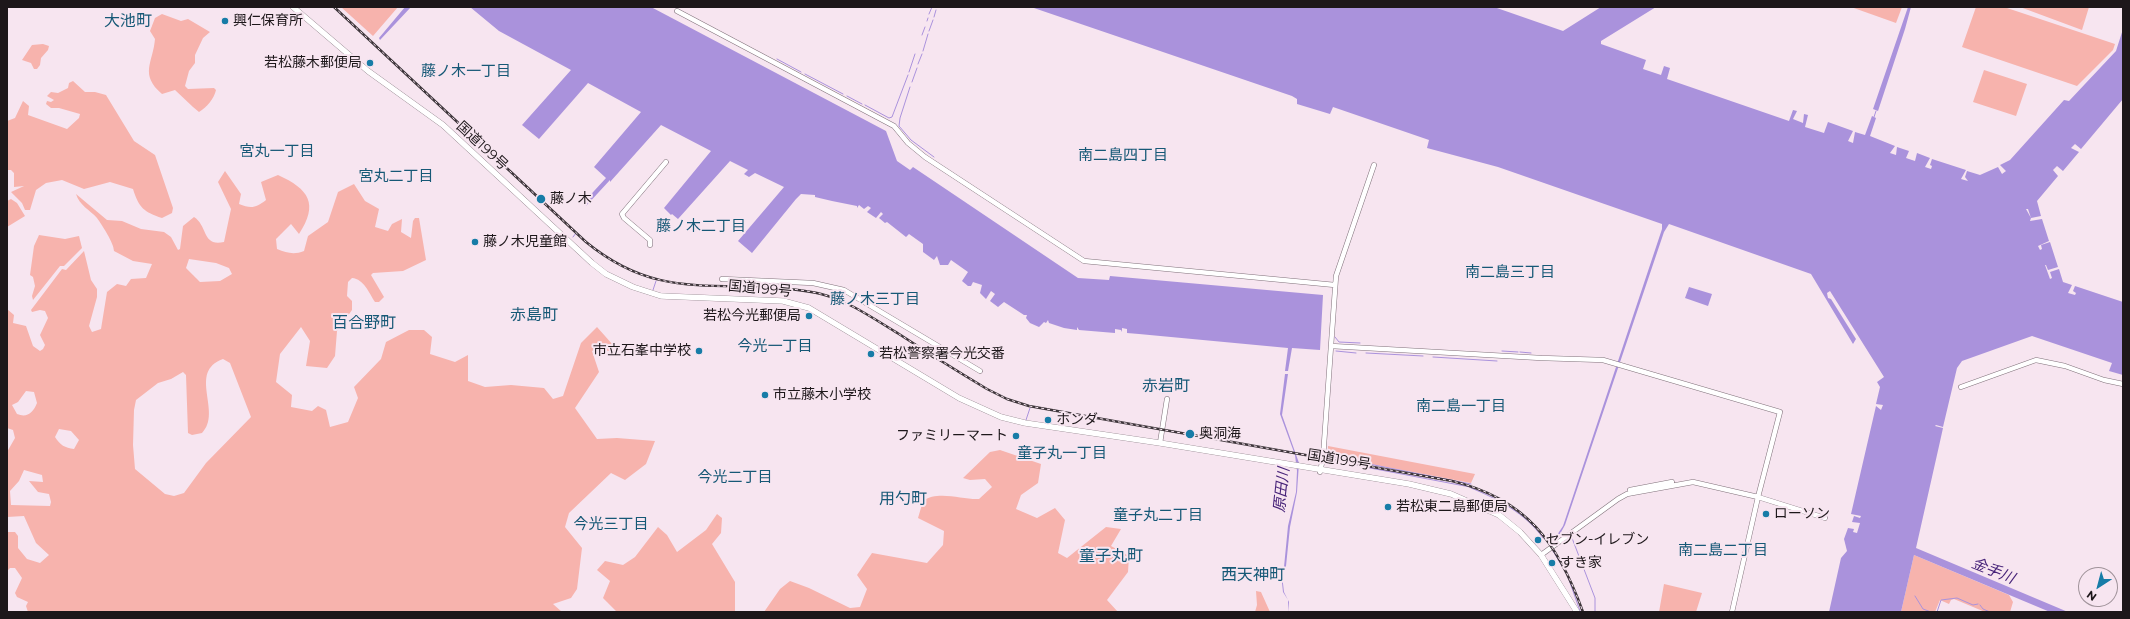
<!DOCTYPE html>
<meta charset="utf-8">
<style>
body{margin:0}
#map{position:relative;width:2130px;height:619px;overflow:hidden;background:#f7e5f0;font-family:Montserrat,sans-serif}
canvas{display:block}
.frame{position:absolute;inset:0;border:8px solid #1d171a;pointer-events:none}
.north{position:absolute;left:2078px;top:567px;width:40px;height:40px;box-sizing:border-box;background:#f7e5f0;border:1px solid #a0939a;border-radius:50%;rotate:216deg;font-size:11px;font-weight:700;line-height:16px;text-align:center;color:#1d171a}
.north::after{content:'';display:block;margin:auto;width:14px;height:18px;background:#177ca7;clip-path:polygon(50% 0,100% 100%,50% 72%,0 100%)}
</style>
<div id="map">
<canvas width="2130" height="619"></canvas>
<div class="frame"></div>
<div class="north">N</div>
</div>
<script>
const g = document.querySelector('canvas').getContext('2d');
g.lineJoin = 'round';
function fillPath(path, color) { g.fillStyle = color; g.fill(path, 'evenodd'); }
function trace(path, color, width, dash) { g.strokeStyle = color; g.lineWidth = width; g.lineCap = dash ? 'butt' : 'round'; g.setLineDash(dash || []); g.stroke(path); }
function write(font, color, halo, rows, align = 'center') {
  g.font = font + ' Montserrat,"Noto Sans JP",sans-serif'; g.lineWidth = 4; g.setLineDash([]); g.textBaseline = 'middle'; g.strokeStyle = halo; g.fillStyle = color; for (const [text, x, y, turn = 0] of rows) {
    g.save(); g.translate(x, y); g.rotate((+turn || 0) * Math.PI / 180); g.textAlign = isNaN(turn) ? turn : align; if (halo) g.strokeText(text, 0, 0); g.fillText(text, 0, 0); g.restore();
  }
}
const green = new Path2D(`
 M341 7H398L373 36Z
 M1851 7H1902L1896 23Z
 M1976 7H2004L2115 44 2113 50 2077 86 1962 47Z
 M2020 7H2089L2082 30Z
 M162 14 181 21 188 19 210 32 203 38 195 55V63L189 71 185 86 188 89 214 88 216 90C214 99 207 107 199 112L193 107 175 90 162 94C139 74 153 63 155 39L150 31 155 18Z
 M43 44 49 46 48 50 41 58 40 65 37 69H34L31 63 22 60 32 45Z
 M1984 70 2027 84 2016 116 1973 102Z
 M73 81 85 92H95L106 95 134 141 155 155 173 208 172 213 162 218C144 212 139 208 133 189L110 182 84 189 62 180 46 183 36 190 30 210H25L22 203 11 192 24 186 14 187V173L11 170H7V121L15 118 23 101 29 106 28 115 67 129 79 118 80 114 59 108H51L46 104 47 101 51 102 54 100 47 96 51 92 58 93 68 88 69 83Z
 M225 171 241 194 239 204C251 209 256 208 266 200L261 182 278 175C309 189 319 204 299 234L291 224 276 239 277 249C287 253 294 255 304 251L308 236 328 222 338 192 354 184 365 201 379 209 375 227 388 231 392 224 402 219 401 232 411 238 413 221 415 218H419L426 260 403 271 373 273 371 275 384 297 379 302H375C369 293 364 279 352 278L348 282 347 296 352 301V310L337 331 335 356 327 368 306 366 310 341 301 327 280 354 276 382 292 395 291 407 312 411 318 406 326 410 330 427 348 422 358 398 354 387 381 359 386 342 409 330H424L432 337 430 354 455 362 468 355V381L485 387 511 385 544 388 553 399 563 396 581 343 597 327 613 345 609 351 596 349 592 351 599 372 575 408 597 439 617 438 655 441 646 464 625 480 611 473 569 513 565 527 582 548 577 589 571 598 553 604 562 612H28L26 606 28 602 17 597 15 593 22 578 15 568H10L7 571V532H15L18 536V548L27 559 40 563 49 555 36 543 24 516 7 517V452L15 438 13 430 7 428V309L14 315 13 323 26 326 33 346 40 351 43 349 45 345 40 335 48 318 45 311 40 310 32 312 31 310 62 269 66 270 84 251 91 280 97 289V297L89 326 92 332 101 329 107 292 117 284 126 286 131 279 146 278 152 264 133 261 114 251C114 243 102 225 97 218 90 210 79 205 76 194L107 220 122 221 141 229 164 232 171 237 178 250 180 249 183 226 194 217C208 226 202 247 224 242L231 209 218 182ZM189 259 216 263 229 268 232 274 220 281 200 282 186 268ZM223 359 230 363 251 417 206 463 184 493 174 496 165 494 135 469 133 445 134 410 136 400 158 383 171 379 183 372 186 375 188 433 192 435 202 433C223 412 187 372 223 359ZM26 391 34 392 37 403C33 413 27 418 17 414L12 405 18 402ZM59 429 71 431 79 440 74 449C65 448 60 445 55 437ZM24 470 42 475 43 482 29 481 38 492 49 494 51 502 50 506 11 505 10 491 19 481Z
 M11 199 17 203 25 216 7 227V201Z
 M39 235 65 239 79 236 82 248 64 266H60L33 300 32 296 35 286 33 277 30 275 34 246Z
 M1328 446 1475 474 1471 483 1328 456Z
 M1000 450 1041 464 1038 483 1021 495 1016 509 1037 518 1055 508 1065 520 1058 553 1067 558 1106 527 1121 529 1111 546 1129 556 1128 572 1107 600 1118 612H764L780 589 790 581 809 588 850 608 860 607 867 589 857 575 872 553 927 563 943 545 944 531 918 518 923 501C938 490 963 500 979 499L992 487 985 479 970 480 963 478 990 452Z
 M717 514 722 518 721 533 712 544 735 582V612H617L603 598 610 581 597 570 605 561 623 565 635 557 658 527 667 535 677 552 706 530Z
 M1914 555 2009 595 2013 602 2010 612H1985L1954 599 1951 600 1949 604 1940 600 1935 612H1901Z
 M1664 584 1702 593 1696 612H1659Z
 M1256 591 1261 592 1270 612H1255L1257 605Z`);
const water = new Path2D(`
 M405 7H411L380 40 379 38Z
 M470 7H651L886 131 897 161 910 170 913 167 1078 278 1109 280 1110 276 1323 295 1320 350 1292 348 1288 371H1285L1288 348 1139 334 1127 333V329L1122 328V332L1121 330 1115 329V333L1079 330 1077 327V330L1064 328 1049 323 1048 320 1046 323 1044 322 1039 327 1030 323 1026 318 1027 315H1024L1004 302 998 307 990 301 995 294 991 291 986 299 980 293 982 285 973 282 971 286H968L962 281 968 272 951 260 948 265H940L937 256 934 260 923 252V244L909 234 906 237 887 222 885 223 879 218 883 214 881 212 876 218 867 212 871 208 868 206 864 209 859 205 857 208V206L832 201 815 197V195L801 194 796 199 752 253 738 241 784 187 755 173 749 177 744 174 748 170 730 161 678 219 672 214 671 215 664 208 711 151 661 125 610 182V180L586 206 583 203 606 178 594 167 641 112 588 83 539 139 522 125 571 70 499 31Z
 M1031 7H1494L1563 31 1601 7H1656L1601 41V44L1646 60 1643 69 1661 75 1664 66 1670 68 1667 79 1789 121 1793 110 1797 111 1793 119 1803 123 1804 114 1808 115 1805 127 1824 133 1828 122 1853 131 1848 141 1853 143 1855 132 1865 135 1872 116 1876 118 1870 136 1895 146 1890 153 1896 155 1897 147 1909 151 1906 158 1915 161 1917 153 1930 158 1925 167 1931 169 1932 166 1930 165 1932 159 1966 170 1961 179 1968 181 1965 177 1967 171 1980 175 1998 167 2002 174 2006 171 2000 165 2010 160 2064 100 2069 101 2116 51 2123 29V99L2081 149 2075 144 2071 148 2079 152 2063 171 2057 166 2053 170 2058 176 2037 201 2041 216 2031 218 2028 209H2026L2031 218 2030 221 2042 219 2049 241 2038 246 2040 250 2042 249 2041 245 2050 242 2058 267 2048 270 2046 265H2045L2050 279 2052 278 2050 272 2059 269 2063 282 2072 285 2068 293 2075 295 2076 293 2073 291 2075 286 2123 302V375L2109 371 2112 363 2032 336 1962 361 1957 368 1943 427 1936 425 1935 426 1943 428 1939 446 1936 445 1939 446 1916 548 2068 612H2050L1914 555 1901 612H1829L1841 558 1847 551 1844 539 1848 528 1854 529 1853 532 1857 533 1860 523 1852 522 1854 516 1860 518 1861 516 1851 514 1876 406 1881 410 1883 405 1876 404 1880 387 1877 382 1884 377 1830 291 1827 293 1828 298 1831 299 1856 339 1853 344 1811 274 1669 224 1664 232 1565 525 1560 534 1557 535 1563 526 1662 229V224L1498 167 1427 148 1429 140 1333 107 1330 114 1297 104V99L1292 96Z
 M1908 7H1911L1905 29 1878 111 1873 109Z
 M1689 287 1712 294 1708 306 1685 298Z
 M1285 374H1288L1282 415 1299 463 1297 492 1290 527 1286 566 1282 575 1284 592 1289 602 1288 612V600L1283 592 1281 574 1284 567 1288 526 1296 492 1297 471 1295 455 1280 414Z`);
const stream = new Path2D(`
 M929 14 932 7
 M934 17 936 10
 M927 21 928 18
 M929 31 933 20
 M922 35 925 27
 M923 51 928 34
 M777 59 801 72
 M918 64 922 54
 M909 72 915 54
 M805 74 843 94
 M912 82 917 68
 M910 87 900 118 899 126 911 140 934 157
 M847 96 862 104
 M865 105 889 118 892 117 908 75
 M1874 117 1876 111
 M573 237 576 233
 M653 290 656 281
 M1335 337 1339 342 1360 343
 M1336 351 1356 353
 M1502 351 1518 352
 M1520 352 1531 353
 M1366 353 1423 356
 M1433 357 1497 361
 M1026 420 1030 408
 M1328 456 1471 484
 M1328 460 1470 487
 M1471 488C1498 499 1525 513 1543 538
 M1548 535H1549
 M1572 538 1595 598V612
 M1553 551 1567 574 1580 611
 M1915 596 1923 609 1931 612
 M1980 605 1983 609 1990 612
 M1937 612 1941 600 1957 598 1973 605 1978 604`);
const secondary = new Path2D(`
 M677 11 894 126 908 143 925 157 1084 261 1335 285
 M650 245V240L624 218 622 214 666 162
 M722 279 813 283 844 290 980 371
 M1331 346 1541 358 1603 360 1780 412 1758 497 1732 612
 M1961 387 2036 360 2065 366 2104 380 2123 384
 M1160 443 1167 399
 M1320 472 1323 458 1336 276 1374 165
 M1630 490 1672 482
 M1541 555 1618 499 1627 494 1693 482 1758 497 1825 518`);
const highway = new Path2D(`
 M293 7 368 71 443 125 592 263 606 274 633 287 661 296 783 301 809 308 959 398 1001 417 1025 423 1160 443 1409 484 1451 494 1499 515 1520 532 1541 555 1577 612`);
const rail = new Path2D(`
 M334 7 586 242C645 290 689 285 761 287 781 288 801 289 821 294 849 301 874 319 899 334 928 353 957 371 987 389L1007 399 1029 406 1452 481C1527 499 1558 543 1583 612`);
const markers = [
 [225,21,4,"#177ca7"],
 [370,63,4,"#177ca7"],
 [541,199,5,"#177ca7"],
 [475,242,4,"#177ca7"],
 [809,316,4,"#177ca7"],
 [699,351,4,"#177ca7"],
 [871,354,4,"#177ca7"],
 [765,395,4,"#177ca7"],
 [1048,420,4,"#177ca7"],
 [1190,434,5,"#177ca7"],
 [1016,436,4,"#177ca7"],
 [1388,507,4,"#177ca7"],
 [1766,514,4,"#177ca7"],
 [1538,540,4,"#177ca7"],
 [1552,563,4,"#177ca7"]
];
const poiNames = [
 ["興仁保育所",233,21],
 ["若松藤木郵便局",362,63,"right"],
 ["藤ノ木",550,199],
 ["藤ノ木児童館",483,242],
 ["若松今光郵便局",801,316,"right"],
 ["市立石峯中学校",691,351,"right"],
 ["若松警察署今光交番",879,354],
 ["市立藤木小学校",773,395],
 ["ホンダ",1056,420],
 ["奥洞海",1199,434],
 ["ファミリーマート",1008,436,"right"],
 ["若松東二島郵便局",1396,507],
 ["ローソン",1774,514],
 ["セブン-イレブン",1546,540],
 ["すき家",1560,563]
];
const streetNames = [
 ["国道199号",482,146,43],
 ["国道199号",760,289,5],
 ["国道199号",1339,460,9]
];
const neighbourhoodNames = [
 ["藤ノ木一丁目",466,72],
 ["宮丸一丁目",277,152],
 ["南二島四丁目",1123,156],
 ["宮丸二丁目",396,177],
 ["藤ノ木二丁目",701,227],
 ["南二島三丁目",1510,273],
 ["藤ノ木三丁目",875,300],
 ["今光一丁目",775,347],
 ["南二島一丁目",1461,407],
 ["童子丸一丁目",1062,454],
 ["今光二丁目",735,478],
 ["童子丸二丁目",1158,516],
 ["今光三丁目",611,525],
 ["南二島二丁目",1723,551]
];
const waterNames = [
 ["原田川",1282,490,-84],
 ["金手川",1993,571,22]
];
const quarterNames = [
 ["大池町",128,21],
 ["赤島町",534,315],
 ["百合野町",364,323],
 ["赤岩町",1166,386],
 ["用勺町",903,499],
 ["童子丸町",1111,556],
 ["西天神町",1253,575]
];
fillPath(green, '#f7b3ad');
fillPath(water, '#aa92dc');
trace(stream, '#aa92dc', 1);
trace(secondary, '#81727b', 5.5);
trace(highway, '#81727b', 6);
trace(secondary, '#fff', 4.5);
trace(highway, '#fff', 5.5);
trace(rail, '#3d353a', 2.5);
trace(rail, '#f7e5f0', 1, [3]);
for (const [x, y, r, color] of markers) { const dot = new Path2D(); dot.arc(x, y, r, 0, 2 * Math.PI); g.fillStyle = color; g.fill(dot); trace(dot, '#f7e5f0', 1.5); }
write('14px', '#1d171a', '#f7e5f0', poiNames, 'left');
write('14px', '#1d171a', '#f7e5f0', streetNames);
write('15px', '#165876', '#f7e5f0', neighbourhoodNames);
write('italic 15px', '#48247a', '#f7e5f0', waterNames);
write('16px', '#165876', '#f7e5f0', quarterNames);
</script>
